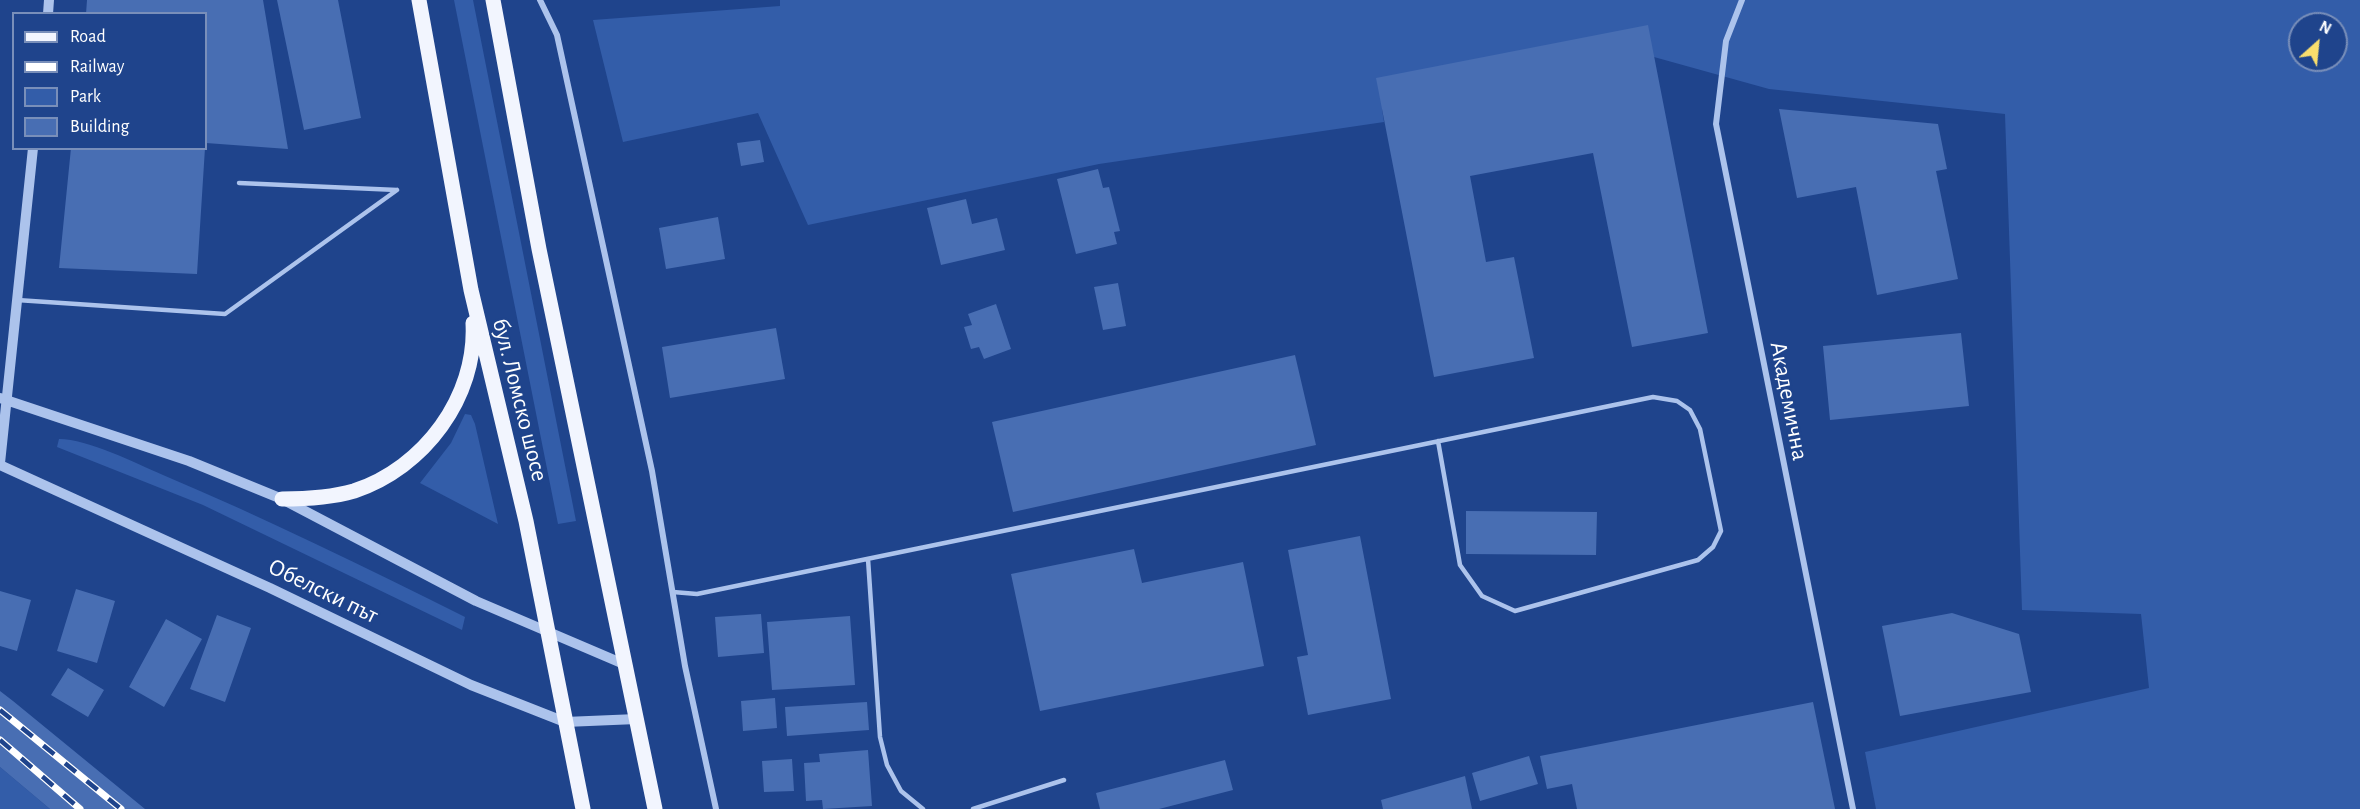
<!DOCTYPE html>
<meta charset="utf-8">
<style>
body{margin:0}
#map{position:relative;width:2360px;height:809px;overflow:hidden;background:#1f448c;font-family:"Alegreya Sans",sans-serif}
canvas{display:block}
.legend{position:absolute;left:12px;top:12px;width:195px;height:138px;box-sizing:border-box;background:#1f448c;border:2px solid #798fba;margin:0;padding:8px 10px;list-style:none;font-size:18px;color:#fff}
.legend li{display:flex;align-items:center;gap:12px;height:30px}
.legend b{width:30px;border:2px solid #798fba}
.north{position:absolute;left:2288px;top:12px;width:60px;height:60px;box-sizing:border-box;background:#1f448c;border:2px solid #798fba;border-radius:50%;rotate:27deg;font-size:16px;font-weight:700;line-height:24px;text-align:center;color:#fff}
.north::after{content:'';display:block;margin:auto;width:21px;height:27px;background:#f9de6d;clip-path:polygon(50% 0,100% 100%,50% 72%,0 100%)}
</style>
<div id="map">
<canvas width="2360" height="809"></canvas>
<ul class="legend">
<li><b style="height:8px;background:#f2f5fe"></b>Road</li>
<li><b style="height:8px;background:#fff"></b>Railway</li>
<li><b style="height:16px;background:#335da9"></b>Park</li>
<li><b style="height:16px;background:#486eb3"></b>Building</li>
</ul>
<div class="north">N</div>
</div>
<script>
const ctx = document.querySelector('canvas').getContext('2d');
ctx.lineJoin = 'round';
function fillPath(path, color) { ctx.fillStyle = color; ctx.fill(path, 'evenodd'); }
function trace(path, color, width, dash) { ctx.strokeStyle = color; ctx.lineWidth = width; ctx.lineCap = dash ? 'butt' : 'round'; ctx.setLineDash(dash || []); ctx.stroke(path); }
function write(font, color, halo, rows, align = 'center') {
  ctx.font = font + ' "Alegreya Sans",sans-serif'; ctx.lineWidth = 4.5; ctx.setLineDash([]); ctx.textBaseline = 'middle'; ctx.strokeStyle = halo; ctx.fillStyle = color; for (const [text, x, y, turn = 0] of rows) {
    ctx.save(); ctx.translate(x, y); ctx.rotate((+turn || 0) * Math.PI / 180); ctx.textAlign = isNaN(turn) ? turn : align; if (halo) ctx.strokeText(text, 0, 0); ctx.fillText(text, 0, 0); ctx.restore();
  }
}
const green = new Path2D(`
 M454 0H473L576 521 558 524Z
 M780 0H2360V809H1876L1865 752 2149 688 2141 614 2022 610 2005 114 1769 89 1654 57 1382 109 1384 122 1099 164 808 225 758 113 623 142 593 20 780 6ZM2300 24H2336V60H2300Z
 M465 414 471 415 475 424 498 524 420 483 451 443Z
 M59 439C88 439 135 463 163 475 265 518 365 567 465 617L462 630 203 505 57 447Z
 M0 767 50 809H0Z`);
const building = new Path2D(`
 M87 0H263L288 149 206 143V14H86Z
 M277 0H338L361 118 304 130Z
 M1648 25 1708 333 1632 347 1593 153 1470 176 1486 262 1514 257 1534 358 1434 377 1376 78Z
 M1779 109 1938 124 1947 169 1936 171 1958 279 1877 295 1856 187 1797 198Z
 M760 140 764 162 741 166 737 143Z
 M71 148H205L197 274 59 268Z
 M1098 169 1103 188 1109 187 1120 231 1114 232 1117 244 1076 254 1057 179Z
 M966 199 972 224 997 218 1005 250 941 265 927 208Z
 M718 217 725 259 666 269 659 228Z
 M1118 283 1126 326 1103 330 1094 287Z
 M996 304 1011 349 984 359 979 347 971 349 964 327 972 325 968 314Z
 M776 328 785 379 670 398 662 347Z
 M1961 333 1969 406 1830 420 1823 346Z
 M1295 355 1316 445 1013 512 992 422Z
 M1466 511 1597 512 1596 555 1466 554Z
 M1360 536 1391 699 1308 715 1297 657 1308 655 1288 550Z
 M1134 549 1142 583 1243 562 1264 666 1040 711 1011 574Z
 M76 589 115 601 97 663 57 651Z
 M0 591 31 600 17 651 0 646Z
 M1952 613 2019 634 2031 692 1900 716 1882 626Z
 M761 614 764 653 718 657 715 617Z
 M217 615 251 628 225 702 190 689Z
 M850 616 855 685 772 690 767 622Z
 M166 619 202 639 164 707 129 687Z
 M68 668 104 690 88 717 51 695Z
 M0 691 13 701 145 809H50L0 767Z
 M775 698 777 728 743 731 741 701Z
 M867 702 869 730 787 736 785 707Z
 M1813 702 1835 809H1577L1572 784 1547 789 1540 756Z
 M868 750 872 806 823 809 822 800 806 801 804 763 820 762 819 754Z
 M1529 756 1538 784 1480 801 1472 773Z
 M792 759 794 791 764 792 762 761Z
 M1225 760 1233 790 1159 809H1100L1096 793Z
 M1465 776 1472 809H1383L1381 800Z`);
const service = new Path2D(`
 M239 183 397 190
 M17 300 225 314 397 190
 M868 559 880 737 887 765 901 791 923 809
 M673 592 697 594 1653 397 1677 401 1690 410 1700 429 1721 531 1713 547 1698 560 1515 611 1482 596 1460 565 1438 441
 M973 809 1064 780`);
const minor = new Path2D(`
 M540 0 557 35 652 471 685 666 716 809
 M1742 0 1726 41 1716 124 1853 809`);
const tertiary = new Path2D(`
 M48 14 49 0
 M0 398 189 461 282 499 476 601 626 665
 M0 463 33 148
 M0 465 270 588 471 685 565 722 637 719`);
const primary = new Path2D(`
 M419 0 471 290 526 521 583 809
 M493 0 539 249 655 809
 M282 499C307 499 330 498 354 491 424 468 477 397 473 323`);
const rail = new Path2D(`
 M0 710 121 809
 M0 740 80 809`);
const streetNames = [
 ["бул. Ломско шосе",520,400,76],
 ["Академична",1789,401,79],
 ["Обелски път",323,591,26]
];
fillPath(green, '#335da9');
fillPath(building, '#486eb3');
trace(service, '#acc3ec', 4.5);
trace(minor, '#acc3ec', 6);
trace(tertiary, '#acc3ec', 10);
trace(primary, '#f2f5fe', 15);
trace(rail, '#fff', 7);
trace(rail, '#1f448c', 4.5, [14]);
write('24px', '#fff', '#1f448c', streetNames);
</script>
